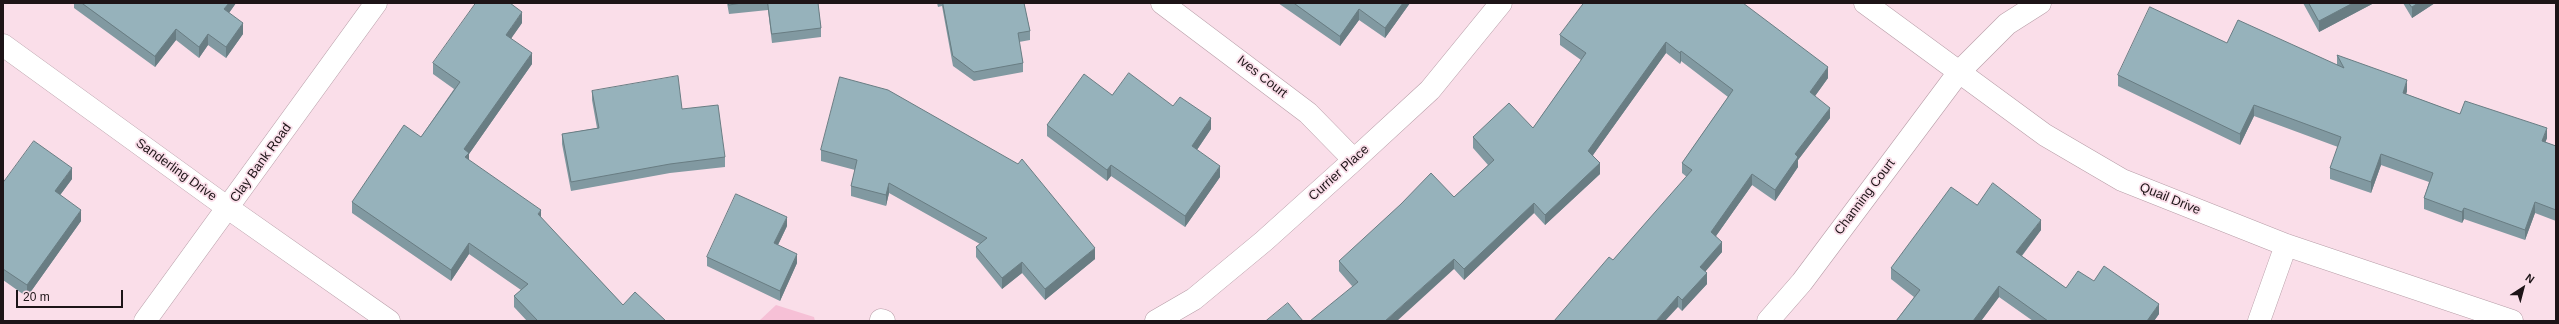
<!DOCTYPE html>
<style>
body{margin:0}
#map{position:relative;width:2559px;height:324px;overflow:hidden;background:#fadee9;font-family:Arial,sans-serif}
canvas{display:block}
.frame{position:absolute;inset:0;border:4px solid #1d1417;pointer-events:none}
.north{position:absolute;left:2503px;top:268px;width:40px;height:40px;-webkit-text-stroke:3px #fadee9;paint-order:stroke;rotate:36deg;font-size:11px;font-weight:700;line-height:16px;text-align:center;color:#1d1417}
.north::after{content:'';display:block;margin:auto;width:14px;height:18px;background:#1d1417;clip-path:polygon(50% 0,100% 100%,50% 72%,0 100%)}
.scale{position:absolute;left:16px;top:290px;width:107px;height:18px;box-sizing:border-box;border:2px solid #1d1417;border-top:0;padding-left:5px;font-size:12px;line-height:14px;white-space:nowrap;color:#1d1417;-webkit-text-stroke:3px #fadee9;paint-order:stroke}
</style>
<div id="map">
<canvas width="2559" height="324"></canvas>
<div class="frame"></div>
<div class="north">N</div>
<div class="scale">20 m</div>
</div>
<script>
const ctx = document.querySelector('canvas').getContext('2d');
ctx.lineJoin = 'round';
function fillPath(path, color) { ctx.fillStyle = color; ctx.fill(path, 'evenodd'); }
function trace(path, color, width, dash) { ctx.strokeStyle = color; ctx.lineWidth = width; ctx.lineCap = dash ? 'butt' : 'round'; ctx.setLineDash(dash || []); ctx.stroke(path); }
function write(font, color, halo, rows, align = 'center') {
  ctx.font = font + ' Arial,sans-serif'; ctx.lineWidth = 3.5; ctx.setLineDash([]); ctx.textBaseline = 'middle'; ctx.strokeStyle = halo; ctx.fillStyle = color; for (const [text, x, y, turn = 0] of rows) {
    ctx.save(); ctx.translate(x, y); ctx.rotate((+turn || 0) * Math.PI / 180); ctx.textAlign = isNaN(turn) ? turn : align; if (halo) ctx.strokeText(text, 0, 0); ctx.fillText(text, 0, 0); ctx.restore();
  }
}
const green = new Path2D(`
 M776 305 814 317 815 321H759Z`);
const minor = new Path2D(`
 M1162 3 1308 113 1354 160
 M1865 3 2045 135 2122 180 2286 245 2512 321
 M3 45 228 208 389 321
 M881 320 884 321
 M1156 321 1194 299 1264 241 1354 160 1430 90 1501 3
 M1768 321 1802 282 1959 72 2007 24 2040 3
 M2259 321 2286 245`);
const tertiary = new Path2D(`
 M145 321 376 3`);
const wall = new Path2D(`
 M74 3H236L229 13 243 34 226 58 208 45 199 58 176 40 155 67 74 8Z
 M727 3H818L821 28V37L772 43 768 10 729 14Z
 M937 3H1024L1030 31V40L1019 42 1023 63V72L974 81 953 66 942 6 938 7Z
 M1278 3H1410L1385 38 1359 20 1340 46Z
 M1584 3 1828 78 1815 96 1830 118 1798 160V167L1775 201 1752 185 1716 236 1722 252 1705 271 1707 284 1682 311 1678 307 1613 260 1687 177 1682 173V163L1728 97 1681 61 1680 64 1666 53 1593 155 1600 174 1545 225 1534 213 1464 280 1454 269 1352 286 1339 271V261L1454 197 1488 165 1473 148V137L1533 128 1581 60 1560 45V35Z
 M2303 3H2374L2319 32Z
 M2403 3H2435L2412 18Z
 M522 23 511 38 532 64 469 154V160L541 218 623 305 666 321H527L514 307V296L521 290 469 254 451 281 352 213V202L421 137 454 89 433 74V63Z
 M2227 43 2337 65V55L2407 91 2406 94 2460 114 2547 138 2545 142 2556 146V221L2535 213 2525 240 2464 219 2462 223 2424 209V198L2429 182 2381 165 2371 193 2330 179V168L2338 147 2254 116 2240 145 2118 86V75Z
 M840 77 1095 259 1045 300 1022 273 1002 289 976 257V247L980 244 889 193 886 206 851 196V186L855 170 821 161V150Z
 M592 91 682 109 725 157V167L670 173 571 191 562 144V134L597 128 592 100Z
 M1112 95 1173 106 1211 129 1197 150 1220 177 1185 227 1111 176 1107 181 1047 136V125Z
 M72 179 60 195 81 221 27 297 3 280V183Z
 M1977 205 2041 230 2022 256 2066 288 2094 281 2159 314 2154 321H2033L1999 297 1981 321H1896L1914 297 1891 279V268Z
 M787 226 778 245 797 263 780 301 707 266V257Z`);
const shadedWall = new Path2D(`
 M229 3H236L224 20V9Z
 M1403 3H1410L1385 38V28Z
 M2353 3H2374L2319 32V21Z
 M2418 3H2435L2412 18V7Z
 M1359 9V20L1340 46V36Z
 M522 12V23L506 46V35Z
 M243 23V34L226 58V47Z
 M176 29V40L155 67V56Z
 M208 34V45L199 58V47Z
 M1666 42V53L1588 162V151Z
 M1681 51V61L1680 64V53Z
 M532 53V64L469 154V164L465 168 464 149Z
 M1828 67V78L1810 103V92Z
 M2407 80V91L2403 104V93Z
 M2254 105V116L2240 145V134Z
 M1830 108V118L1798 160V167L1775 201V190L1795 154Z
 M1211 118V129L1192 157V146Z
 M2547 128V138L2542 152V141Z
 M2381 154V165L2371 193V182Z
 M1600 163V174L1545 225V215Z
 M1111 165V176L1107 181V170Z
 M1220 166V177L1185 227V216Z
 M72 168V179L55 202V191Z
 M1752 174V185L1711 243V232Z
 M889 183V193L886 206V195Z
 M2535 202V213L2525 240V230Z
 M1534 203V213L1464 280V269Z
 M2464 208V219L2462 223V212Z
 M81 210V221L27 297V285Z
 M541 210V221L538 214Z
 M787 217V226L774 253V243Z
 M2041 220V230L2016 263V252Z
 M1722 242V252L1700 278V267Z
 M469 243V254L451 281V270Z
 M1095 248V259L1045 300V289Z
 M797 254V263L780 301V291Z
 M1454 259V269L1397 321H1385Z
 M1022 262V273L1002 289V278Z
 M1707 273V284L1682 311V300Z
 M1999 286V297L1981 321H1973Z
 M1678 296V307L1665 321H1656Z
 M2159 304V314L2154 321H2147Z`);
const building = new Path2D(`
 M82 3H229L224 9 243 23 226 47 208 34 199 47 176 29 155 56Z
 M476 3H510L522 12 506 35 532 53 464 149 469 153 465 157 541 210 538 214 623 305 635 292 666 321H538L514 296 528 284 469 243 451 270 352 202 404 125 421 137 460 82 433 63Z
 M729 3H742L729 5Z
 M768 3H818L821 28 772 34Z
 M943 3H1024L1030 31 1018 33 1023 63 974 72 953 56Z
 M1294 3H1403L1385 28 1359 9 1340 36Z
 M1584 3H1743L1828 67 1810 92 1830 108 1795 154 1798 157 1775 190 1752 174 1711 232 1722 242 1700 267 1707 273 1682 300 1678 296 1656 321H1554L1609 257 1613 260 1692 170 1682 163 1733 90 1681 51 1680 53 1666 42 1588 151 1600 163 1545 215 1534 203 1464 269 1454 259 1385 321H1310L1358 282 1339 261 1401 204 1431 173 1454 197 1494 160 1473 137 1509 103 1533 128 1586 53 1560 35Z
 M2309 3H2353L2319 21Z
 M2409 3H2418L2412 7Z
 M2150 7 2227 43 2238 20 2344 68 2337 55 2407 80 2403 93 2460 114 2465 101 2547 128 2542 141 2556 146V210L2535 202 2525 230 2464 208 2462 212 2424 198 2433 173 2381 154 2371 182 2330 168 2341 137 2254 105 2240 134 2118 75Z
 M1129 73 1173 106 1180 97 1211 118 1192 146 1220 166 1185 216 1111 165 1107 170 1047 125 1084 74 1112 95Z
 M678 76 682 109 718 105 725 157 670 164 571 182 562 134 599 128 592 91Z
 M840 77 888 90 1018 164 1022 159 1095 248 1045 289 1022 262 1002 278 976 247 987 238 889 183 886 195 851 186 857 160 821 150Z
 M34 141 72 168 55 191 81 210 27 285 3 269V183Z
 M1993 183 2041 220 2016 252 2066 288 2078 271 2094 281 2104 266 2159 304 2147 321H2048L1999 286 1973 321H1896L1920 290 1891 268 1951 187 1977 205Z
 M736 194 787 217 774 243 797 254 780 291 707 257Z
 M1288 303 1303 321H1266Z`);
const streetNames = [
 ["Ives Court",1262,77,38],
 ["Clay Bank Road",261,163,-54],
 ["Sanderling Drive",176,170,36],
 ["Currier Place",1339,173,-42],
 ["Channing Court",1865,197,-53],
 ["Quail Drive",2170,199,22]
];
fillPath(green, '#f6c0d6');
trace(minor, '#b79da7', 23);
trace(tertiary, '#b79da7', 23);
trace(minor, '#fff', 22);
trace(tertiary, '#fff', 22);
fillPath(wall, '#8199a1');
fillPath(shadedWall, '#697d83');
fillPath(building, '#96b2bb');
trace(building, '#697d83', 1);
write('13px', '#1d1417', '#fadee9', streetNames);
</script>
